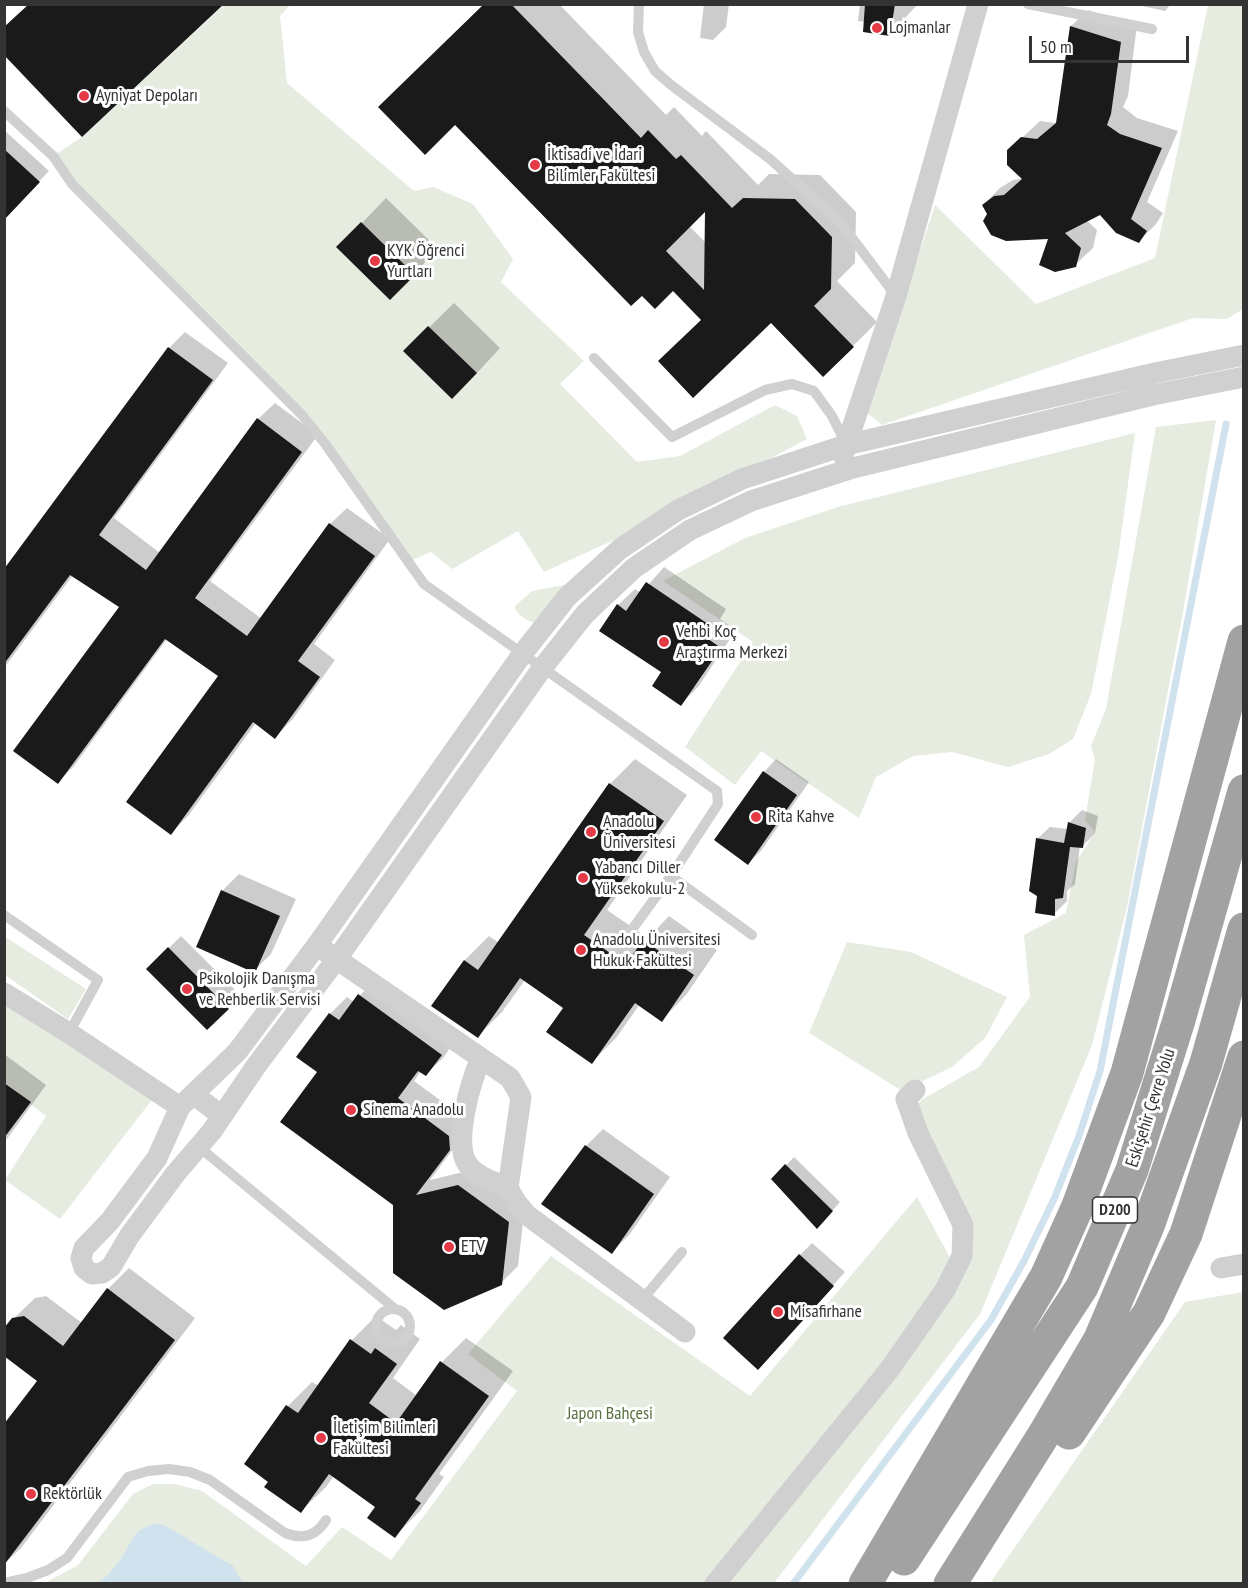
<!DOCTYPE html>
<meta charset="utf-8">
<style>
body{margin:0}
#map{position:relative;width:1248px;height:1588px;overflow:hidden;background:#fff;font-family:"PT Sans Narrow",sans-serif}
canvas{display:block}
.frame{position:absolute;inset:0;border:6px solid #333;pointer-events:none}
.scale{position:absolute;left:1029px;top:36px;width:160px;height:27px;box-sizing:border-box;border:3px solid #333;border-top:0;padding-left:8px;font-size:18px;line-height:21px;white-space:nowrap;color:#333;-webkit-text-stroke:4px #fff;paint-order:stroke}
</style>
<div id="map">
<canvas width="1248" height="1588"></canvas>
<div class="frame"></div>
<div class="scale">50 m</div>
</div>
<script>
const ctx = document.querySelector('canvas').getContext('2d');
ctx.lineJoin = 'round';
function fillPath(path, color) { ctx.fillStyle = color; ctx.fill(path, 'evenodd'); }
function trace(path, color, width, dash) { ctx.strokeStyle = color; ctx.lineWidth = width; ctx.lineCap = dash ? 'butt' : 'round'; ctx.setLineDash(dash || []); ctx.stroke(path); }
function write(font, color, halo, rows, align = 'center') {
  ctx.font = font + ' "PT Sans Narrow",sans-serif'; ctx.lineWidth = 6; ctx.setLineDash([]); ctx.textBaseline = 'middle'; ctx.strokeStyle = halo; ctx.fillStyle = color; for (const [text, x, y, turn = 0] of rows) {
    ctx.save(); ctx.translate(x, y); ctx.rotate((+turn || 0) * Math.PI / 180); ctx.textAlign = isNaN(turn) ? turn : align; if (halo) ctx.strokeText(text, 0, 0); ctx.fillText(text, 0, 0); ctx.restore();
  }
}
const green = new Path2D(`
 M224 5H290L280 16 287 83 414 191 433 187 473 204 513 259 501 282 584 361 560 384 637 462 680 456 775 405 797 416 807 439 629 533 544 572 518 531 452 569 431 552 408 562 326 445 72 184 53 156 82 137Z
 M1208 5H1243V309L1227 319 1193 318 882 425 867 413 935 205 1036 304 1155 258Z
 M1216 420 1183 612 1127 907 1092 1045 980 1314 774 1583 43 1584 78 1565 133 1494 153 1484H174L202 1491 306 1566 342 1527 391 1560 517 1391 468 1354 551 1256 750 1396 917 1197 961 1278 969 1254 917 1105 923 1099 979 1067 1030 997 1024 935 1066 913 1076 862 1095 832 1085 820 1095 760 1091 746 1106 709 1156 427Z
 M1135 433 1118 557 1091 694 1073 739 1049 754 1008 767 952 752 913 756 876 777 859 818 761 751 735 785 685 747 753 642 663 581 745 538 838 507Z
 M564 585 567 586 538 623C530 623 519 616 515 609V606L532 591Z
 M4 936 86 989 68 1019 5 975Z
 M847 942 911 952 1007 997 985 1038 952 1067 902 1091 809 1033Z
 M4 993 158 1092 60 1219 5 1180 46 1116 5 1085Z
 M1243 1292V1583H990L1185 1302Z`);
const water = new Path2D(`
 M156 1524 164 1525 233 1566 243 1583H98C107 1577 114 1568 121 1559 133 1542 131 1529 156 1524Z`);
const shadow = new Path2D(`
 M485 4H559L666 115 674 107 702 136 706 131 758 185 769 174 820 175 856 212 855 263 837 281 877 322 853 346 771 321 703 320ZM707 209 706 243 689 226Z
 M704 4H729L726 27 713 40 700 38Z
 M860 4H918L905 18 903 17 902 22 889 34 866 22 858 21Z
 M1133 4H1171L1165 11Z
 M1088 10 1137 25 1128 96 1123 107 1137 118 1178 131 1147 202 1163 213 1156 224 1139 241 1100 213 1086 220 1097 230 1093 248 1075 265 1050 237 989 214 983 205 1000 188 1013 180 1024 178 1008 151 1040 121 1055 123 1058 121 1071 26Z
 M4 130 49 171 4 218Z
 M386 198 438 249 390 298 362 223Z
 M454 303 500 348 477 373 405 351Z
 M185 332 228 363 114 518 160 553 258 419 275 403 318 435 210 581 262 619 330 524 347 508 390 539 314 644 335 660 292 720 275 737 256 723 188 816 171 833 220 676 167 639 74 766 58 782 121 607 73 575 4 668V572L169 348Z
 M664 567 726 609 720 619 736 630 698 687 681 704 663 672 618 605 635 589 641 593Z
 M635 759 687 795 607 910 648 938 669 916 717 950 686 995 662 1020 640 1004 616 1038 592 1062 565 1008 525 980 502 1012 478 1036 433 1005 465 960 489 936 499 943 610 784Z
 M776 759 809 782 761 851 748 863 764 772Z
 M1082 810 1098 816 1095 833 1083 846H1080L1075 884 1067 891V901L1054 914 1039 896 1037 839 1050 827 1068 829 1069 823Z
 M239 874 296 899 271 954 254 971 222 891Z
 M181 936 240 995 207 1028 148 969Z
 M376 978 457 1038 443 1058 426 1074 421 1071 414 1081 466 1119V1132L430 1180 476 1169 525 1205 518 1266 501 1283 394 1205 319 1071 299 1056 330 1014 347 997 354 1002Z
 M4 1054 46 1085 4 1143Z
 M603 1129 670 1177 629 1235 612 1252 543 1204 586 1146Z
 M794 1157 840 1202 825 1219 773 1179Z
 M812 1243 845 1272 770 1355 800 1255Z
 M129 1268 195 1318 21 1548 4 1564 39 1380 13 1319 35 1298 46 1296 82 1323 108 1289Z
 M376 1316 396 1330 401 1325 420 1339 393 1378 417 1396 442 1362 466 1338 513 1371 439 1474 444 1477 420 1511 395 1536 377 1507 334 1476 326 1487 301 1511 270 1481 288 1406 312 1382 319 1386 352 1340Z`);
const stream = new Path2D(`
 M793 1584 991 1320 1024 1261 1054 1199 1079 1136 1100 1071 1226 424`);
const building = new Path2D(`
 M29 4H224L82 137 4 55V27Z
 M484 4H511L641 138 648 130 676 159 681 155 732 208 743 198 795 199 832 237 831 289 814 306 854 347 823 377 771 323 693 398 658 361 701 320 673 291 655 309 642 296 631 306 455 125 425 155 378 107ZM705 212 704 290 666 251Z
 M865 4H895L890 36 863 32Z
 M1070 26 1121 42 1111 114 1107 125 1120 134 1162 148 1131 219 1147 231 1139 243 1116 233 1100 215 1065 233 1081 248 1076 267 1055 272 1039 265 1048 239 1006 241 991 235 983 221 987 214 982 205 994 196 1004 195 1022 179 1007 165V150L1021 137 1037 139 1056 123Z
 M4 149 40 182 4 220Z
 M361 222 415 275 390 300 336 247Z
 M428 326 477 373 452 399 403 351Z
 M168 347 213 380 99 535 146 570 257 418 302 452 195 598 247 636 329 523 375 556 298 661 320 677 275 739 253 722 171 835 126 802 218 676 165 639 58 784 13 751 119 607 70 575 4 664V569Z
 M646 582 711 626 704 636 721 648 681 706 652 686 661 672 599 631 617 604 626 611Z
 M763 771 797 795 748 865 714 840Z
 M609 783 664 821 584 935 626 964 643 940 694 975 662 1022 635 1003 592 1064 546 1032 563 1008 520 978 478 1038 431 1006 464 960 478 970Z
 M1068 822 1086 828 1083 848 1070 847 1063 898 1055 899V916L1035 913 1037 896 1029 891 1036 838 1064 843Z
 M221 890 280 916 255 973 196 947Z
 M168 947 229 1009 207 1030 146 969Z
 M358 994 442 1055 426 1076 418 1071 398 1098 449 1136 450 1150 416 1195 458 1185 509 1222 502 1285 444 1310 393 1273V1205L280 1122 317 1072 296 1057 329 1013 339 1020Z
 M4 1083 31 1102 4 1138Z
 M585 1145 654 1194 612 1254 541 1204Z
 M785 1164 833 1211 817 1229 771 1179Z
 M799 1254 834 1286 758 1370 723 1338Z
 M107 1288 175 1340 4 1565V1424L37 1381 4 1356V1328L12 1318 24 1316 63 1346Z
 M350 1339 371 1354 375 1348 397 1364 369 1403 396 1423 440 1361 489 1396 415 1499 421 1503 395 1538 367 1518 375 1507 329 1474 301 1513 264 1487 268 1482 244 1464 286 1405 298 1413Z`);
const service = new Path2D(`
 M639 4 638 32 644 52 655 71 671 85 770 159 840 222 896 296
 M1028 4 1152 29
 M4 111 53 156 72 184 302 415 326 445 424 584 717 791 718 804 671 876 628 935
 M594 358 672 437 765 390 792 384 814 391 832 416 846 444
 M671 876 752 935
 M4 915 98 980 69 1033
 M199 1147 394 1308
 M642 1300 682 1252
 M376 1326a17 17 0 1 1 34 0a17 17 0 1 1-34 0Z
 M4 1583 27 1578 48 1570 67 1558 128 1477 148 1471 169 1469 190 1472 210 1480 285 1533C303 1540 316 1536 326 1520`);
const minor = new Path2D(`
 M1244 355 1155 373 846 445 742 479 678 510 620 549 567 597 523 653 317 945 237 1052 180 1107 157 1158 110 1221 84 1248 81 1258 84 1268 92 1274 102 1273 111 1267 130 1235 176 1173 212 1131 256 1066 336 960 543 667 585 614 634 568 690 530 751 501 853 468 1153 395 1244 377
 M843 455 896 296 978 4
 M325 951 510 1078 521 1097 508 1188 516 1202 527 1215 685 1332
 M4 993 69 1033 180 1107
 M481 1058C471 1081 452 1143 468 1165 477 1177 495 1182 508 1188
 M193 1094 222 1116
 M1221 1268 1244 1264
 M715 1584 889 1370 945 1290 962 1256 963 1225 918 1133 906 1099 915 1090`);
const trunk = new Path2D(`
 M1069 1433 1149 1313 1186 1234 1244 1057
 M904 1559 1082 1287 1132 1170 1179 1020 1244 791
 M865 1584 1046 1277 1078 1206 1127 1073 1244 641
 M950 1584 1043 1436 1100 1339 1148 1226 1206 1063 1244 929`);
const markers = [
 [877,28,6,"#e63946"],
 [84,96,6,"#e63946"],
 [535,165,6,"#e63946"],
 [375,261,6,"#e63946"],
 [664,642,6,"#e63946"],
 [756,817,6,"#e63946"],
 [591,832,6,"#e63946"],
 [583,878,6,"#e63946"],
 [581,950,6,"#e63946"],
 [187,989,6,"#e63946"],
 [351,1110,6,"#e63946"],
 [449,1247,6,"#e63946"],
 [778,1312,6,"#e63946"],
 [321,1438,6,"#e63946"],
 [31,1494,6,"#e63946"]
];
const shields = [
 [1115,1210,45]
];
const shieldNames = [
 ["D200",1115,1210]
];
const poiNames = [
 ["Lojmanlar",889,28],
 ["Ayniyat Depoları",96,96],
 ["İktisadi ve İdari",547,155],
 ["Bilimler Fakültesi",547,176],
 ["KYK Öğrenci",387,251],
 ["Yurtları",387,272],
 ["Vehbi Koç",676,632],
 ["Araştırma Merkezi",676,653],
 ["Rita Kahve",768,817],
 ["Anadolu",603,822],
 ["Üniversitesi",603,843],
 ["Yabancı Diller",595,868],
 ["Yüksekokulu-2",595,889],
 ["Anadolu Üniversitesi",593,940],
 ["Hukuk Fakültesi",593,961],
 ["Psikolojik Danışma",199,979],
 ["ve Rehberlik Servisi",199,1000],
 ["Sinema Anadolu",363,1110],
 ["ETV",461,1247],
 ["Misafirhane",790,1312],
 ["İletişim Bilimleri",333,1428],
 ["Fakültesi",333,1449],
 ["Rektörlük",43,1494]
];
const streetNames = [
 ["Eskişehir Çevre Yolu",1151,1108,-72]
];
const parkNames = [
 ["Japon Bahçesi",610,1414]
];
fillPath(green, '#e6ecdf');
fillPath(water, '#cfe2ee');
fillPath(shadow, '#0003');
trace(stream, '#cfe2ee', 7);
fillPath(building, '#1a1a1a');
trace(service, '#d0d0d0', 10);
trace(minor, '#d0d0d0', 21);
trace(trunk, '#a2a2a2', 33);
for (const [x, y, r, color] of markers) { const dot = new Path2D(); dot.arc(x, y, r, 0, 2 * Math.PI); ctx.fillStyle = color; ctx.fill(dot); trace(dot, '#fff', 2); }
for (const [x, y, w] of shields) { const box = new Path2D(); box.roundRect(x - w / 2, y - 13, w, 26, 4.5); ctx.fillStyle = '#fff'; ctx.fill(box); trace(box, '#333', 1.5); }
write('bold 16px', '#333', null, shieldNames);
write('18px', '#333', '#fff', poiNames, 'left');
write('18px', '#333', '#fff', streetNames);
write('18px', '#56703f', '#fff', parkNames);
</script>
